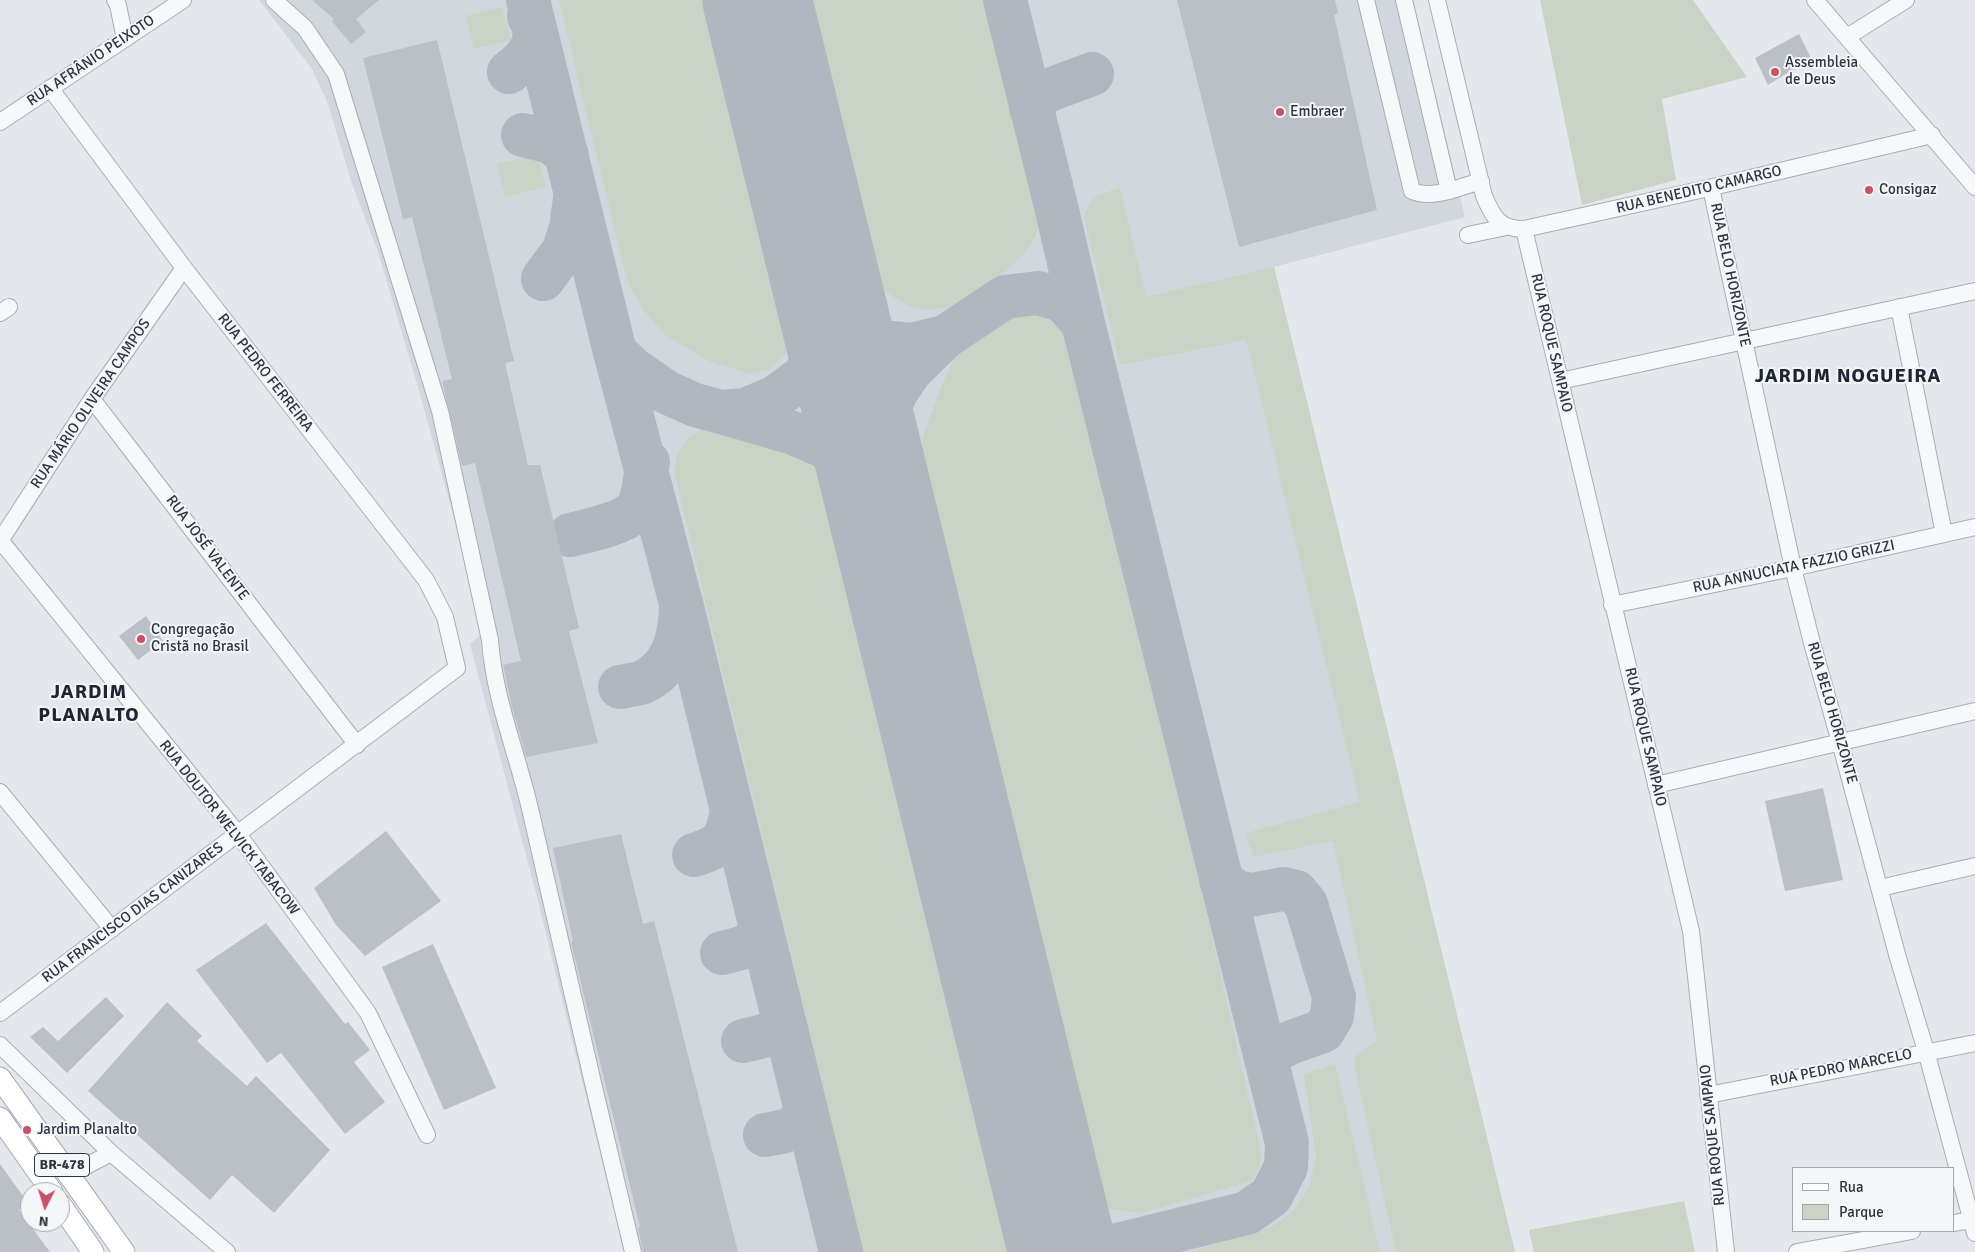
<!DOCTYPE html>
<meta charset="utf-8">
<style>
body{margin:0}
#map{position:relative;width:1975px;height:1252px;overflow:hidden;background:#e4e7eb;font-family:Signika,sans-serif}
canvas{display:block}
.legend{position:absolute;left:1792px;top:1167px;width:162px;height:65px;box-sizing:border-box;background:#f4f6f8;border:1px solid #a4a9af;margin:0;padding:6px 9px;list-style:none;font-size:15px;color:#2c3542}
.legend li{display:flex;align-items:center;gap:10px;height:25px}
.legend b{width:25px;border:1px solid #a4a9af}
.north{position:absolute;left:20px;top:1182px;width:50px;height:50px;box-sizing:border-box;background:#f4f6f8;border:1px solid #a4a9af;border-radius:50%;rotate:185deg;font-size:14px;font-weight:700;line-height:20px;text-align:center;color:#2c3542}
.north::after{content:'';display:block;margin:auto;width:18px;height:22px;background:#c65269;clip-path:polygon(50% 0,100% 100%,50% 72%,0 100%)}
</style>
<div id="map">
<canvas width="1975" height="1252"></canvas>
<ul class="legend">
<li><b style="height:6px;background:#fff"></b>Rua</li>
<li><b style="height:14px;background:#cad4c6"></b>Parque</li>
</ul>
<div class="north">N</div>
</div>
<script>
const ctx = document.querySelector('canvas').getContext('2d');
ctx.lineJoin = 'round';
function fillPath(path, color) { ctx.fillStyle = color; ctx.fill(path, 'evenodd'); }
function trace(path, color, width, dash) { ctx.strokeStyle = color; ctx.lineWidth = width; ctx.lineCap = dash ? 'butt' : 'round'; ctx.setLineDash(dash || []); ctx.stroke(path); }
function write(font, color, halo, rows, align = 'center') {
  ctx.font = font + ' Signika,sans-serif'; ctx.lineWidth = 4; ctx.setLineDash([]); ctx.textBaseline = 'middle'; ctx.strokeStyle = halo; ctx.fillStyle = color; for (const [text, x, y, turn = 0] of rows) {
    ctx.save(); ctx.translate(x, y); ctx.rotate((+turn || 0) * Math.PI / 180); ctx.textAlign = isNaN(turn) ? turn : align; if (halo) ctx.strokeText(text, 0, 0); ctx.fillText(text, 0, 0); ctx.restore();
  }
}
const built = new Path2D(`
 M259 0H1413L1465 217 1274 267 1515 1252H624L536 893 470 644 483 633 473 588 420 394 378 252 352 184 327 101 312 69Z`);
const green = new Path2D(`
 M559 0H728L801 300V325L788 351 769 369 751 374 711 362 665 335 642 308 627 280Z
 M799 0H991L1038 191C1040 205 1041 217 1037 232 1030 257 977 297 953 306 946 309 930 310 923 309 901 306 884 290 867 277Z
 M1540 0H1693L1747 77 1662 99 1676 180 1582 205Z
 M502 7 511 40 474 49 466 16Z
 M538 154 546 187 505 197 497 164Z
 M1120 188 1146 297 1274 267 1515 1252H1396L1355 1069V1057L1377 1040 1333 841 1253 857 1246 833 1360 802 1246 340 1120 365 1084 218C1091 195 1097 195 1120 188Z
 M1040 303 1060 312 1072 328 1261 1151 1260 1167 1251 1181 1142 1213 1109 1209 1095 1197 919 495 916 469 924 433 941 387 959 348 982 324 1016 305Z
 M732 424C754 431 812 444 826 460 838 473 844 488 849 505L1033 1252H863L675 475 676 456 688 438 708 425Z
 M1335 1064 1380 1252H1190L1271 1227 1295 1210 1309 1187 1316 1157 1304 1074Z
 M1684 1201 1695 1252H1534L1529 1230Z`);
const taxiway = new Path2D(`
 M528 0 615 352 682 607 841 1252
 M1005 0 1055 202 1083 323 1287 1143 1286 1167 1271 1196 1247 1213 1097 1250 1093 1252
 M509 72C527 59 544 40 529 17
 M1031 108 1044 92 1092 74
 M523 135 551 142 567 155
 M543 279 564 250 571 228 575 199
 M615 352 634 370 666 392 695 405 721 412 745 410 776 397 804 376 823 340 826 302 817 249 837 311 856 329 879 342 912 345 945 337 1005 297 1038 293 1063 300 1083 323
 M721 412 793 433 838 452 862 475 879 500 876 462 882 426 896 392 911 370 945 337
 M570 535C587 531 621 524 634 512 644 502 645 476 648 462
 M620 687C627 685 636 685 643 682 673 668 680 637 681 608
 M694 855C722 846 726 841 732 812
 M1221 880 1236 892 1251 895 1283 889 1296 892 1306 904 1334 997 1332 1016 1323 1031 1289 1043 1275 1051 1266 1059
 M722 953C741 948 756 948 760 926
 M743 1041C762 1036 774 1037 783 1017
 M765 1135C787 1131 797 1131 806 1109
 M1057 1227C1068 1241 1079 1246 1097 1250`);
const runway = new Path2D(`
 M757 0 1063 1252`);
const building = new Path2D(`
 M312 0H379L356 19 366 32 351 44 332 21 334 19Z
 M1177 0H1335L1338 13 1334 15 1377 210 1239 247Z
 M1799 34 1811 58 1768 85 1755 58Z
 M437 40 514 361 505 363 528 465H540L579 628 569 631 598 743 526 757 511 703 503 665 521 661 475 463 462 466 442 381 452 379 412 217 403 219 363 58Z
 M146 616 163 641 138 660 119 636Z
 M1823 788 1843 880 1785 891 1765 801Z
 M386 831 441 901 365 956 336 925 314 888Z
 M621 834 643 924 654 921 738 1252H643L638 1228 640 1227 571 942 573 941 553 848Z
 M266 923 345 1024 348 1022 370 1050 354 1062 385 1102 345 1134 281 1053 267 1063 196 970Z
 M433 944 496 1088 444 1110 382 967Z
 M106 997 124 1016 67 1073 30 1037 43 1027 58 1041Z
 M167 1002 202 1036 197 1041 247 1086 256 1076 330 1150 274 1213 232 1175 210 1200 88 1091Z
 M0 1164 28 1203 19 1210 50 1252H0Z`);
const minor = new Path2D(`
 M115 0 118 5 125 39
 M274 0 305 28 336 74 440 411 490 640C494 699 518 755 531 813 564 959 598 1106 633 1252
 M1366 0 1412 191C1433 200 1459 187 1481 181
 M1404 0 1449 191
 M1437 0 1484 196C1493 217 1499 229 1524 229L1700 190 1932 135
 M1815 0 1975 187
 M1847 37 1906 0
 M0 122 183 0
 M1711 188 1793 568 1812 643 1840 742 1898 958 1926 1051 1975 1233
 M1524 229 1691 931 1726 1252
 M1468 235 1506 227
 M1899 307 1944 534
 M0 313 9 307
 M1560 381 1975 291
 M92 399 357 745
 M0 540 238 834 368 1013 427 1135
 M0 541 92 399 184 268
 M1612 605 1793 568 1975 527
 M1656 785 1975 711
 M0 792 112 929
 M1880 888 1975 866
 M0 1013 457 668 445 617 426 580 184 268 50 88
 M0 1045 111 1153 227 1252
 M1708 1095 1975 1043
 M69 1175 111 1153
 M1954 1223 1975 1219
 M1797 1252 1912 1231`);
const major = new Path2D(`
 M0 1078 124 1252
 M0 1118 52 1192
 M60 1204 93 1252`);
const markers = [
 [1775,72,5,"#c65269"],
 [1280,112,5,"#c65269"],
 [1869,190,5,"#c65269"],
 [141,639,5,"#c65269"],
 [27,1130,5,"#c65269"]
];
const shields = [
 [62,1165,55]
];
const shieldNames = [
 ["BR-478",62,1165]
];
const streetNames = [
 ["RUA AFRÂNIO PEIXOTO",91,61,-34],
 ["RUA BENEDITO CAMARGO",1699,190,-13],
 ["RUA BELO HORIZONTE",1730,275,78],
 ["RUA ROQUE SAMPAIO",1551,343,77],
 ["RUA PEDRO FERREIRA",265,373,52],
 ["RUA MÁRIO OLIVEIRA CAMPOS",91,404,-56],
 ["RUA JOSÉ VALENTE",207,548,53],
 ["RUA ANNUCIATA FAZZIO GRIZZI",1794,567,-12],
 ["RUA BELO HORIZONTE",1832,713,74],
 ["RUA ROQUE SAMPAIO",1645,737,77],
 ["RUA DOUTOR WELVICK TABACOW",229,828,52],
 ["RUA FRANCISCO DIAS CANIZARES",133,913,-37],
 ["RUA PEDRO MARCELO",1841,1068,-11],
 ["RUA ROQUE SAMPAIO",1713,1135,-96]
];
const poiNames = [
 ["Assembleia",1785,63],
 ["de Deus",1785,80],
 ["Embraer",1290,112],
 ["Consigaz",1879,190],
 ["Congregação",151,630],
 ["Cristã no Brasil",151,647],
 ["Jardim Planalto",37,1130]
];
const districtNames = [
 ["JARDIM NOGUEIRA",1848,377],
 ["JARDIM",89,693],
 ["PLANALTO",89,716]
];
fillPath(built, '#d2d6dd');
fillPath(green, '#cad4c6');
trace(taxiway, '#b1b7c0', 44);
trace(runway, '#b1b7c0', 109);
fillPath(building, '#bbc0c7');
trace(minor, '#a9aeb5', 18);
trace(major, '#a4acb6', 23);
trace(minor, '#f6f8f9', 16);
trace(major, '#fff', 21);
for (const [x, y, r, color] of markers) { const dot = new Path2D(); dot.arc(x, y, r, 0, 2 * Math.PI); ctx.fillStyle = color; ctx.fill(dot); trace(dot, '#f4f6f8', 2); }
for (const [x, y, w] of shields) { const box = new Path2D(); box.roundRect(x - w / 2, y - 11.5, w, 23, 4); ctx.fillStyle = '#f4f6f8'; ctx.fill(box); trace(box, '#2c3542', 1); }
write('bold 14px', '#2c3542', null, shieldNames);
write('15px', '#2c3542', '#f4f6f8', streetNames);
write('15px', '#2c3542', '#f4f6f8', poiNames, 'left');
ctx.letterSpacing = '1px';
write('bold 20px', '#1e2633', '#f4f6f8', districtNames);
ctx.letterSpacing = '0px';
</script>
